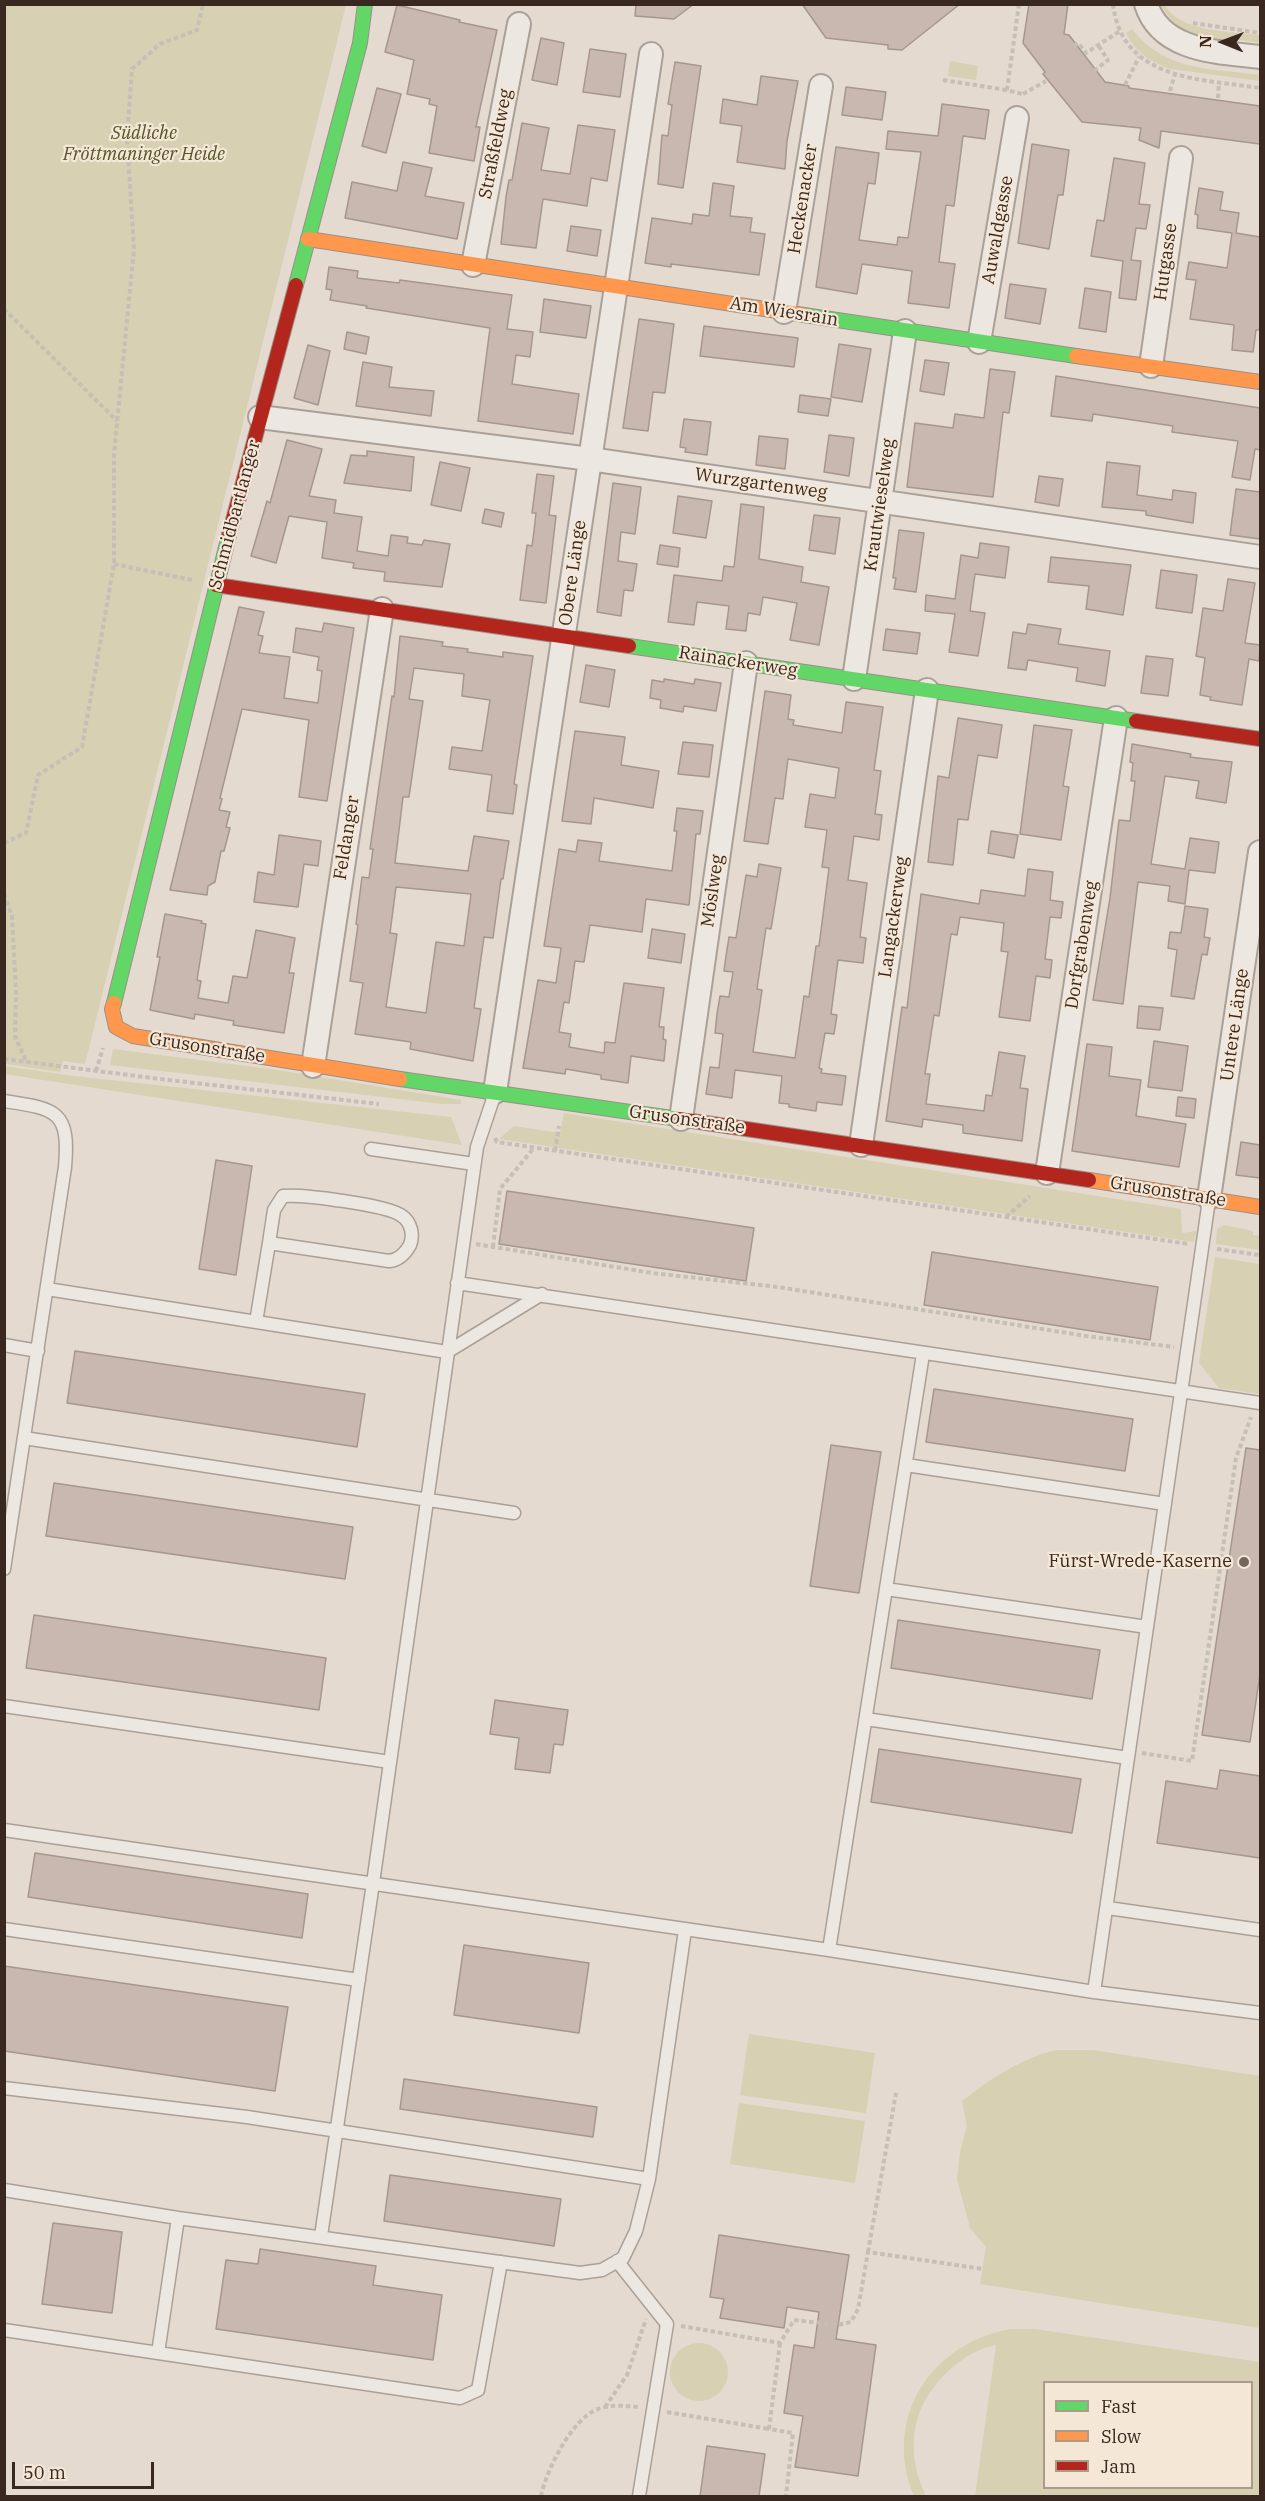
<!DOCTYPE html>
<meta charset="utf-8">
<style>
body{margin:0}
#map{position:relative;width:1265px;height:2501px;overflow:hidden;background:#e5dacf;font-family:"IBM Plex Serif",serif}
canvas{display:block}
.frame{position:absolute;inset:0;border:6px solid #392820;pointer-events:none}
.legend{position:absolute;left:1043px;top:2381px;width:210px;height:108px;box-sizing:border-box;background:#f5e7d6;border:2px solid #aa9b8d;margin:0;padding:8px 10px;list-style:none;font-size:18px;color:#392820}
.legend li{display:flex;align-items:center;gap:12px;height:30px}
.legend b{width:30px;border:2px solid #aa9b8d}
.north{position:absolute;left:1193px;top:12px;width:60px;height:60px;-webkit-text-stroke:4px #f5e7d6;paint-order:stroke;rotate:271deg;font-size:16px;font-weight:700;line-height:24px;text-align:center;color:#392820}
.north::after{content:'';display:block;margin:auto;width:21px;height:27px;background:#392820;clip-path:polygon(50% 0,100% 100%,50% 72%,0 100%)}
.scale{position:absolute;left:12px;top:2462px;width:142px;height:27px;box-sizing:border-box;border:3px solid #392820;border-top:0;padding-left:8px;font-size:18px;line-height:21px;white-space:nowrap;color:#392820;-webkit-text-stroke:4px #f5e7d6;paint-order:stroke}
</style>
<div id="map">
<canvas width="1265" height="2501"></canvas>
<div class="frame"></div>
<ul class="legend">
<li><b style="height:8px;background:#63d668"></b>Fast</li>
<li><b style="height:8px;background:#ff974d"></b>Slow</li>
<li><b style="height:8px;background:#b3261e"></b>Jam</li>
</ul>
<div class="north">N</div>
<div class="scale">50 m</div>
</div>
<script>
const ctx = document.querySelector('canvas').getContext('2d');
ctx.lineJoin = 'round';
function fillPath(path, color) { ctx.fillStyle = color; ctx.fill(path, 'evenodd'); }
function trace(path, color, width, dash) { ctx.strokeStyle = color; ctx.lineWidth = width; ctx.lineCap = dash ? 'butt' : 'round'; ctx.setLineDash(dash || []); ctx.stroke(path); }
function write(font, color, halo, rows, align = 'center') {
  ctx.font = font + ' "IBM Plex Serif",serif'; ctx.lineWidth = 4.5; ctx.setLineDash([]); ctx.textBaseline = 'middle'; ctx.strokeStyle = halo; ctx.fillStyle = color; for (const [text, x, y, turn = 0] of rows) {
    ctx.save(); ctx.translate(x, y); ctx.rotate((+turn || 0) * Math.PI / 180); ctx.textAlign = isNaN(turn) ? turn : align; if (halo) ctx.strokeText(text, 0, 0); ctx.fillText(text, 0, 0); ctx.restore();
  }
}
const green = new Path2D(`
 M5 5H346L85 1064 63 1061 60 1072 5 1064Z
 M1161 5H1165C1178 32 1233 32 1260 35V43L1227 38 1221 44C1196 36 1174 30 1161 5Z
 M1132 29C1165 72 1211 68 1260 75V81L1170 69C1150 62 1135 52 1126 33Z
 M950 61 978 66 976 80 948 76Z
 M113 1049 278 1070 461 1100V1104H442L110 1065Z
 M4 1066 74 1076 451 1117 462 1145 5 1074Z
 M564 1113 1181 1209 1182 1233 1196 1231 1194 1242 499 1139 514 1126 560 1133Z
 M1224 1225 1253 1231V1235L1260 1236V1250L1216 1244 1217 1229Z
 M1215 1257 1260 1264V1394L1219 1388 1199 1363Z
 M749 2034 875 2053 866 2113 740 2095Z
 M1057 2050H1093L1260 2076V2328L980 2284 986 2247 970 2228 957 2179 960 2152 967 2126 962 2101C990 2079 1023 2057 1057 2050Z
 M739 2103 865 2121 855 2183 730 2164Z
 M1011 2329H1035L1260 2362V2496H975L996 2345C980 2348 966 2356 954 2366 912 2401 903 2448 926 2496H914C882 2419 930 2343 1011 2329ZM1044 2382H1252V2488H1044Z
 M670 2372a29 29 0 1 1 58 0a29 29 0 1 1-58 0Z`);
const building = new Path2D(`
 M636 4H694L674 19 635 16Z
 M802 4H960L902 50 888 49V45L826 38Z
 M1029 4H1068L1064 34 1069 35 1105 82 1129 86V88L1260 106V144L1161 131 1159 148 1139 140 1141 128 1082 122 1043 74 1045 72 1023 43Z
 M397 5 460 20 459 22 497 30 476 127H480L474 161 429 153 437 106 429 104 430 99 407 94 414 60 385 52Z
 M541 38 564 43 557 85 532 80Z
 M590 49 626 54 620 97 583 92Z
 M675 62 701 66 683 188 658 184 662 135 668 136 672 105 668 104Z
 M761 76 798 81 787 141 785 169 737 162 742 126 720 123 723 99 757 105Z
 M846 87 886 92 882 120 842 115Z
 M377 88 401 94 386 153 362 146Z
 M942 104 989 110 985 139 963 136 954 206 946 205 939 262 955 264 949 308 908 303 912 271 862 264 857 294 816 287 836 147 879 153 875 184 868 183 859 240 897 245 898 237 908 238 921 152 886 149 888 131 938 136Z
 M522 123 549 128 541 170 570 174 578 125 615 130 607 181 591 178 587 206 543 199 536 248 501 244 506 197 509 180H512Z
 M1032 144 1069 150 1063 195H1058L1049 249 1018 243Z
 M1114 158 1145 163 1139 204 1150 205 1146 229 1136 228 1131 260 1141 261 1136 300 1119 298 1123 261 1091 256 1097 220 1104 221Z
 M403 162 432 168 425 196 464 203 457 239 345 218 352 182 397 191Z
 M713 183 734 186 730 216 752 218 750 232 765 234 759 275 671 264V267L645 263 652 218 692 224 693 214 709 216Z
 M1199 188 1223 192 1220 210 1239 213 1236 233 1260 237V330H1256L1253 352 1232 350 1234 325 1190 319 1196 280 1186 279 1189 262 1227 268 1232 233 1197 228 1198 215 1195 214Z
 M571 226 601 230 597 256 567 251Z
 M329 267 358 271 357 278 399 283 400 280 512 295 507 329 533 332 530 357 516 355 512 384 579 394 573 434 478 421 490 328 366 308 367 306 330 300 332 290 326 289Z
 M1010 284 1046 289 1040 324 1005 318Z
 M1085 288 1111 292 1106 332 1079 328Z
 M544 299 591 306 586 338 540 332Z
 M639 319 674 324 665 393 653 392 648 431 623 428Z
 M704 326 798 338 794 367 700 356Z
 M347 332 369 337 366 354 344 349Z
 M839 344 871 349 862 402 831 397Z
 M308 345 330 351 318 405 294 398Z
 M925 360 949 363 944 395 920 391Z
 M363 362 392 367 389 387 434 391 431 416 356 406Z
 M990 369 1015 372 1009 413 1003 412 993 497 907 487 915 423 953 428 955 414 984 418Z
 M1056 376 1260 408V450L1255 449 1250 480 1232 477 1238 441 1172 432 1173 426 1093 414 1092 421 1051 416Z
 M800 395 831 399 828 416 798 412Z
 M684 419 711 422 707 455 685 452 686 448 680 447Z
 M829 435 854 438 849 476 824 472Z
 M759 436 788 439 785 469 756 465Z
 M287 440 322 449 309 496 336 500 334 513 362 517 357 551 388 556 391 535 408 537 407 543 422 545 424 540 450 544 442 587 384 581 385 572 353 568 354 563 322 558 327 522 289 516 276 563 251 556 267 501 270 503Z
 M367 451 414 457 411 491 344 483 351 455 367 456Z
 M440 462 470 468 461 511 431 505Z
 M1107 462 1140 466 1137 495 1172 500 1173 490 1196 493 1193 523 1146 515V511L1102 507Z
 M537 474 554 476 549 515 556 516 546 603 520 600 527 545 532 546 534 531 536 513H532Z
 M1039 476 1063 479 1059 506 1035 502Z
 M613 483 641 487 635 534 621 532 618 561 637 564 633 591 624 590 621 616 597 612Z
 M1236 489 1260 492V539L1230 535Z
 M678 496 712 501 706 538 673 533Z
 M741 504 764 507 759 559 803 567 801 582 829 587 819 645 790 640 797 603 763 597 760 615 748 613 746 631 726 629 729 606 697 602 694 625 668 622 674 575 722 581 724 566 734 567Z
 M485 509 504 513 501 527 482 523Z
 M814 515 840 518 835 554 809 550Z
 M899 530 924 533 916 592 894 589 896 578H893Z
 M980 543 1009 547 1005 578 975 574 970 611 985 613 978 656 949 652 955 614 925 611 926 595 955 599 961 555 978 558Z
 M660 545 680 548 678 567 657 564Z
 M1051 557 1131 565 1123 615 1086 609 1089 586 1048 582Z
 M1161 570 1197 575 1192 613 1156 608Z
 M1228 579 1255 583 1245 643 1260 645V650L1259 661 1249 659 1242 705 1210 700 1211 697 1200 695 1205 658 1196 656 1203 608 1223 611Z
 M239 607 264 612 258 635 263 636 259 653 290 657 284 698 318 703 322 671 317 670 319 657 293 652 296 628 322 632 324 623 354 628 327 801 299 797 309 720 242 709 220 798 222 799 219 810 230 812 226 827 230 828 224 851H221L215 882 208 886 207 895 170 890Z
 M1028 624 1061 629 1058 644 1110 651 1105 686 1076 681 1078 668 1028 660 1026 670 1008 668 1013 632 1026 634Z
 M886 629 920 633 917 654 883 650Z
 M400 636 443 642 442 646 468 649 467 652 503 657V652L533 656 514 784 517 785 513 814 487 811 492 775 449 769 452 747 482 751 490 700 462 696 464 674 414 668 409 699 423 701 409 797H403L395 863 468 871 474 836 509 841 503 879H501L493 938 484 937 474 1008 481 1009 473 1061 410 1049 411 1042 355 1034 363 983 350 981 358 925 356 924 362 877 369 878 373 849H370L392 696 394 697ZM396 887 471 894 464 946 436 942 426 1013 386 1007 397 934 390 933Z
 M1146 656 1173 659 1168 696 1141 693Z
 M586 665 615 670 609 707 580 702Z
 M664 679 694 684 695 679 721 683 716 711 684 706 683 712 660 708 661 700 650 698 652 680 664 682Z
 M765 691 791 695 788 719 794 720 793 725 842 733 846 702 883 707 874 770 881 771 875 814 882 815 879 840 854 836 848 880 867 883 860 937 866 938 863 963 838 960 831 1014 837 1015 834 1034 825 1033 819 1068 822 1069 821 1073 846 1076 842 1105 817 1102 816 1111 789 1107V1104L779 1103 782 1076 735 1070 732 1098 706 1094 710 1067 719 1068 723 1034 715 1033 717 1014 720 996 729 997 733 972 724 971 726 956 729 937 736 938 746 875 757 877 759 864 781 868 771 929 766 928 757 989 762 990 753 1052 795 1058 804 996 809 997 816 946H819L829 868 822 867 827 830 805 827 810 794 835 798 839 768 788 759 783 799 775 798 768 844 744 841Z
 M958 718 1002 725 997 758 978 755 968 820 958 819 953 865 928 862 938 776 949 778Z
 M1034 725 1072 730 1063 786 1069 787 1061 840 1020 834Z
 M575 731 625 737 621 765 659 771 653 808 594 798 591 824 562 821Z
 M683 742 713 745 709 777 678 774Z
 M1132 744 1191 754 1190 757 1232 762 1226 803 1196 798 1199 781 1165 776 1151 864 1185 869 1190 838 1219 842 1215 873 1189 870 1185 904 1168 901 1170 886 1138 882 1123 1004 1093 1000 1110 898 1119 820 1130 821 1135 781H1131L1133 763 1130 762Z
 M677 808 703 811 700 834H696L689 905 646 899 642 932 590 925 584 962 575 961 569 1003 564 1002 559 1032 571 1034 569 1047 604 1053 605 1042 615 1043 624 983 664 988 659 1027H664L663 1039 666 1040 664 1061 631 1056 628 1083 601 1079V1075L566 1069 565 1074 523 1068 538 980 556 983 561 948 544 946 559 849 576 852 578 840 602 843 599 861 672 871 677 831H674Z
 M991 831 1018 835 1014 858 988 853Z
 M279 835 321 841 318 866 304 864 298 907 254 902 258 872 274 875Z
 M1028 869 1053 872 1050 900 1063 902 1061 918 1050 917 1045 959 1052 960 1050 978 1036 976 1030 1021 999 1017 1008 952 1001 951 1004 923 960 917 957 935 951 934 939 1016 934 1015 925 1074H930L926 1104 984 1111 986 1095 992 1096 999 1052 1025 1056 1020 1088 1028 1089 1022 1141 963 1133V1125L923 1119 922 1127 886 1121 902 1007 907 1008 921 894 979 904 981 890 1025 896Z
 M1185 906 1208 909 1204 937 1210 938 1207 955 1202 954 1194 999 1171 996 1177 950 1168 948 1170 932 1181 933Z
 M165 914 202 921 201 923 206 924 197 980 201 981 198 998 228 1003 233 976 247 978 256 930 295 938 289 973H294L284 1033 233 1025 234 1021 195 1014 194 1019 150 1010 160 957H157Z
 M652 929 685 934 681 963 648 958Z
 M1139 1006 1163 1008 1160 1030 1137 1028Z
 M1154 1041 1188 1046 1182 1091 1148 1087Z
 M1087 1044 1112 1047 1109 1076 1141 1080 1136 1116 1186 1124 1179 1167 1072 1151Z
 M1178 1097 1196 1099 1194 1118 1176 1116Z
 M1241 1142 1260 1145V1178L1236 1175Z
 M216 1160 252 1166 236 1275 199 1269Z
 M507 1191 754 1228 746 1281 499 1244Z
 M932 1252 1158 1287 1150 1340 924 1305Z
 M75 1351 365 1394 357 1447 67 1403Z
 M934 1389 1133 1419 1125 1471 926 1442Z
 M831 1445 881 1452 859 1593 810 1586Z
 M1246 1448 1260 1450V1674L1250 1742 1202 1735Z
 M54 1483 353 1527 345 1579 46 1536Z
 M34 1615 326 1658 319 1710 26 1668Z
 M898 1620 1100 1650 1092 1699 891 1668Z
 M495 1700 568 1710 563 1745 554 1744 550 1773 515 1769 519 1738 490 1734Z
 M879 1749 1081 1779 1072 1833 871 1802Z
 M1220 1770 1260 1776V1858L1157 1843 1166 1781 1217 1789Z
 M35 1853 308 1894 302 1938 28 1897Z
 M464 1945 589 1963 579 2033 454 2015Z
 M4 1966 288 2007 275 2091 4 2051Z
 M404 2079 597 2107 593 2137 400 2109Z
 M390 2175 561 2199 554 2246 384 2221Z
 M53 2223 122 2232 112 2313 42 2304Z
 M719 2235 849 2255 836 2339 876 2345 858 2476 795 2467 803 2416 784 2413 794 2345 814 2348 819 2312 787 2307 784 2328 720 2318 724 2299 710 2297Z
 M260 2249 376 2266 373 2285 442 2295 433 2360 216 2329 226 2260 258 2264Z
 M707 2446 765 2454 759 2496H700Z`);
const path = new Path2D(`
 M1019 4 1007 90 1022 94
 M1113 4C1122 81 1202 79 1260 88
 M1193 23 1260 33
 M1074 46 1078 43 1086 53 1120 31
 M1094 71 1108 60 1098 45
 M943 80 1007 90
 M1125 85 1139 57
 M1170 91 1175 74
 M1023 94 1046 81
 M1218 98 1219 82
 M4 309 117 421
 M114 564 192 580
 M4 843 26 833 38 775 82 747 114 564V454L134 249 127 138 132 69 160 44 197 30 203 4
 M4 894 12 916 16 993 15 1036 26 1061
 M4 1059 160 1079 379 1104
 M96 1071 103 1048
 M495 1138 497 1142 1189 1244
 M555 1151 559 1126
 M1006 1217 1030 1196
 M476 1244 652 1273 778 1287 1086 1336 1174 1347
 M493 1247 500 1189 533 1149
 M1217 1249 1260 1255
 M1142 1753 1192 1761 1236 1458 1251 1417
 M868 2252 896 2093
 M681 2326 780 2343 794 2320 838 2325 851 2322 858 2309 868 2252 983 2269
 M780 2343 769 2429 793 2433 786 2496
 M605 2407 627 2375 646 2319
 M667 2412 769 2429
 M541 2496C546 2471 572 2418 598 2409 611 2404 626 2406 639 2407`);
const lane = new Path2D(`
 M4 1101C56 1109 70 1110 65 1167L4 1569
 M371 1149 474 1164
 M457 1283 1260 1403
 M47 1289 447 1352 542 1294
 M256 1322 269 1243 389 1261C399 1260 405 1254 410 1245 414 1235 411 1222 402 1216 388 1205 302 1194 283 1196L274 1210 269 1243
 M4 1345 38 1351
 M24 1438 514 1513
 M906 1465 1165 1504
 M886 1589 1147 1627
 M4 1706 390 1762
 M866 1719 1128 1758
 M4 1830 829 1950 1094 1992 1260 2013
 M1108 1908 1260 1930
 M4 1929 359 1980
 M829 1950 923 1354
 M1094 1992 1209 1200
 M4 2088 247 2117 649 2179
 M4 2190 178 2218 580 2273 602 2270 623 2258 636 2231 649 2179 685 1930
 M321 2236 373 1883 477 1147 495 1093
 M617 2261 667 2324 639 2496
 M4 2330 460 2398 478 2390 501 2262
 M158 2353 178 2218`);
const street = new Path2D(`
 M1146 4C1161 52 1219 52 1260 57
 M473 265 519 24
 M784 312 821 86
 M979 342 1017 118
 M1151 366 1181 158
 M260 417 590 459 1260 557
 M854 679 905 331
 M313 1066 382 609
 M495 1092 651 54
 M681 1119 746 663
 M861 1145 927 690
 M1047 1173 1116 718
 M1209 1198 1260 852`);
const fast = new Path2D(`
 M296 285 360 43 365 4
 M804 315 1076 356
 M629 646 1136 721
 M114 1003 229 535
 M400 1079 679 1119`);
const slow = new Path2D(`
 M308 239 804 315
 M1076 356 1260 382
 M114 1003 112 1009 116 1027 133 1036 400 1079
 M1089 1180 1260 1207`);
const jam = new Path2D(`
 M229 535 296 285
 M216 585 629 646
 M1136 721 1260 739
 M679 1119 1089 1180`);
const markers = [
 [1244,1562,6,"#75665d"]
];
const parkNames = [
 ["Südliche",144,134],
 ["Fröttmaninger Heide",144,155]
];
const streetNames = [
 ["Straßfeldweg",496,144,-79],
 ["Heckenacker",803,199,-81],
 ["Auwaldgasse",998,230,-80],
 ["Hutgasse",1166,262,-82],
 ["Am Wiesrain",784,312,9],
 ["Wurzgartenweg",761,484,8],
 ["Krautwieselweg",880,505,-82],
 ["Schmidbartlanger",235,515,-75],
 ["Obere Länge",573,573,-82],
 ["Rainackerweg",738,662,9],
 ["Feldanger",347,838,-81],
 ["Möslweg",713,891,-82],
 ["Langackerweg",894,917,-82],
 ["Dorfgrabenweg",1082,945,-81],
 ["Untere Länge",1235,1025,-82],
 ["Grusonstraße",207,1048,9],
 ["Grusonstraße",687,1120,8],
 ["Grusonstraße",1168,1192,9]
];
const poiNames = [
 ["Fürst-Wrede-Kaserne",1232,1562]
];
fillPath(green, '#d7d0b2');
fillPath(building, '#c8b8b0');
trace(building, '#a5968e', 1.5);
trace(lane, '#aaa098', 15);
trace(street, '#aaa098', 26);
trace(fast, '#9a9088', 16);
trace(slow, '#9a9088', 16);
trace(jam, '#9a9088', 16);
trace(path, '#c6beb7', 4, [4.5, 3]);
trace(lane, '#ede7e1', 12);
trace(street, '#ede7e1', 22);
trace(fast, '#63d668', 14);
trace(slow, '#ff974d', 14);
trace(jam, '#b3261e', 14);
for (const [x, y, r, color] of markers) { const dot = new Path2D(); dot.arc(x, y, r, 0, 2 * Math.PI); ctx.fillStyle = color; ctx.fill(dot); trace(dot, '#f5e7d6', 2); }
write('italic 18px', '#515527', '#f5e7d6', parkNames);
write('18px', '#392820', '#f5e7d6', streetNames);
write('18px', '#392820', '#f5e7d6', poiNames, 'right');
</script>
